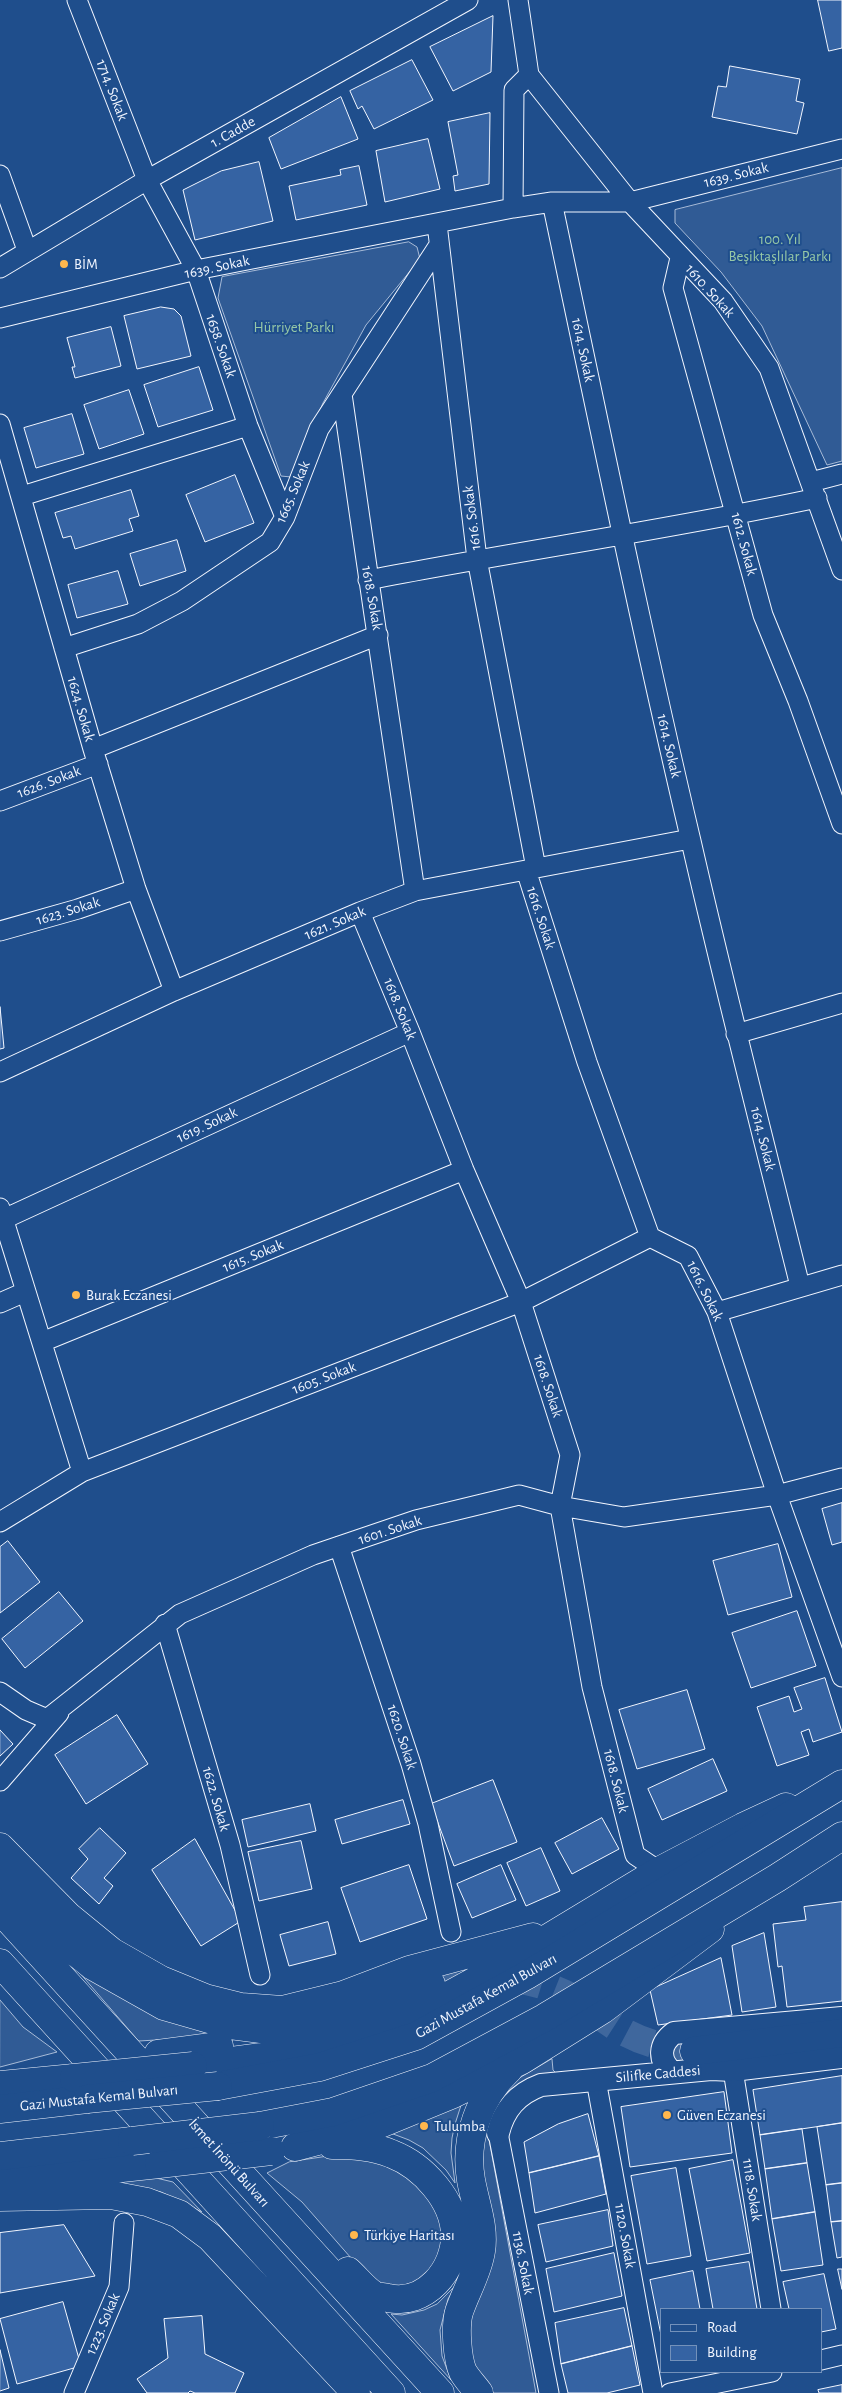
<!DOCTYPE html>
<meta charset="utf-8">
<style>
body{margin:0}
#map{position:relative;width:842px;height:2393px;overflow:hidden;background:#1f4e8c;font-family:"Alegreya Sans",sans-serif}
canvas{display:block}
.legend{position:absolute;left:660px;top:2308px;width:162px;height:65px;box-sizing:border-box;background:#1f4e8c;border:1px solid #7391ba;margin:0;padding:6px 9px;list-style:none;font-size:15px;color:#f2f6ff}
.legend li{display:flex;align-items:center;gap:10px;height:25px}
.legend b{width:25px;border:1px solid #7391ba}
</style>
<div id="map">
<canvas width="842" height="2393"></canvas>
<ul class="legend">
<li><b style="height:6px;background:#1f4e8c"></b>Road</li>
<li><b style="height:14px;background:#3563a3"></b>Building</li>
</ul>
</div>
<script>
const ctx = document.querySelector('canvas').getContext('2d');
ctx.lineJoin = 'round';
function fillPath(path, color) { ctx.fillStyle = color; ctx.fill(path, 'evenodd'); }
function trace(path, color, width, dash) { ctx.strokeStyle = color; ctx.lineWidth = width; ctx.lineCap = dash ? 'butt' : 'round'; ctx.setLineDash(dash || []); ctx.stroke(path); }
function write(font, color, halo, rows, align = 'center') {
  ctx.font = font + ' "Alegreya Sans",sans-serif'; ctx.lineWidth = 4; ctx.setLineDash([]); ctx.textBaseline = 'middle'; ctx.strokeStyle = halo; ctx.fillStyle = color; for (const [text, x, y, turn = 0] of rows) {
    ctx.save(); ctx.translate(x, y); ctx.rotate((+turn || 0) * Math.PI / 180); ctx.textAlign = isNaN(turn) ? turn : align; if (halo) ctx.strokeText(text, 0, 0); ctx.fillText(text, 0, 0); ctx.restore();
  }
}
const built = new Path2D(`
 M842 168V461L827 465 762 326 721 272 675 223V210Z
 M409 242 417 247 420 259 366 325 323 403 291 477 281 476 218 298 222 277Z
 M67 1958 241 2035 139 2041Z
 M0 2000 23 2027 57 2052 0 2067Z
 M552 2059 553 2070 560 2077 488 2134 536 2393H484L470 2372 473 2156 508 2085Z
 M464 2096 455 2124 452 2138 451 2153 455 2183 446 2170 423 2148 409 2140 380 2129Z
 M349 2153 407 2168 444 2221 440 2263 410 2286 382 2285 358 2266 302 2202 267 2173 289 2162Z
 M152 2177 173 2182 202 2212 161 2192 127 2185 110 2184 120 2180Z
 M456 2285 448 2299 440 2330 442 2356 451 2380 391 2314 402 2315 424 2310 437 2304Z`);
const building = new Path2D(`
 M818 0H842V48L829 51Z
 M493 16 491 72 453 91 430 47Z
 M412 60 433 100 374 129 362 106 358 109 350 91Z
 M730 66 800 79 796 101 804 103 797 134 712 117 718 86 726 87Z
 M341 97 358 139 281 169 269 138Z
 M490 113 489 184 455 191 453 176 458 175 448 122Z
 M428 139 440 189 385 202 376 151Z
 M259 162 273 221 195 240 183 190 221 171Z
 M359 166 367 205 296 220 289 186 341 175 340 170Z
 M161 307 174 309 181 316 191 356 137 369 124 316Z
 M111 327 121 366 75 378 72 367H75L67 338Z
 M199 367 213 410 158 427 144 385Z
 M129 390 144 434 99 449 84 405Z
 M72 414 84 454 36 468 24 428Z
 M235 475 254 523 205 542 186 495Z
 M131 490 139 516 129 519 133 531 75 549 71 536 63 538 55 513Z
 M177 540 186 571 140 586 130 554Z
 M118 571 128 604 77 618 68 585Z
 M0 1007 4 1048 0 1049Z
 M842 1503V1542L832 1545 822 1509Z
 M8 1541 40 1582 0 1613V1547Z
 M778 1544 792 1597 728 1615 713 1561Z
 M59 1592 83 1621 25 1668 2 1639Z
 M797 1611 816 1666 751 1688 732 1633Z
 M825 1678 842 1732 813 1742 809 1729 801 1732 809 1755 777 1766 757 1707 789 1696 794 1712 802 1709 794 1688Z
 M687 1690 705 1749 637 1769 619 1710Z
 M117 1715 148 1764 86 1804 55 1755Z
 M0 1730 13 1744 0 1756Z
 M713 1759 727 1791 662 1820 648 1789Z
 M493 1780 517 1842 454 1866 431 1804Z
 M403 1800 410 1824 342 1844 335 1820Z
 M310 1804 316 1831 248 1847 242 1820Z
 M602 1818 619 1849 572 1874 555 1843Z
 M100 1828 126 1853 104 1878 113 1886 99 1904 71 1878 88 1859 79 1849Z
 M195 1839 241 1921 201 1946 152 1870Z
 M301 1841 312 1889 259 1901 248 1852Z
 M541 1848 560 1891 526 1906 507 1863Z
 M409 1865 427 1919 360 1942 341 1888Z
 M501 1865 516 1900 472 1918 457 1884Z
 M842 1902V2001L787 2007 782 1966 778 1967 773 1924 806 1920 804 1907Z
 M328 1922 336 1954 289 1966 280 1935Z
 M764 1933 776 2007 742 2012 732 1946Z
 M721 1958 732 2015 658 2025 650 1990Z
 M842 2076V2123L760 2135 753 2090Z
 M724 2092 732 2153 630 2167 621 2107Z
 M588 2114 599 2156 529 2173 524 2142 558 2124Z
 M842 2123V2183L826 2185 817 2127Z
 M802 2129 807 2163 765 2169 760 2135Z
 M599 2156 606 2194 535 2213 529 2173Z
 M733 2160 750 2253 707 2261 689 2169Z
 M807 2163 815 2212 772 2219 765 2169Z
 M676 2168 691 2256 647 2264 631 2176Z
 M842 2183V2221L831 2222 826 2185Z
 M608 2210 613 2246 546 2262 538 2225Z
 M815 2212 823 2265 781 2271 772 2219Z
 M842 2221V2257L837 2258 831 2222Z
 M64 2225 95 2276 0 2293V2233Z
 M614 2253 622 2296 554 2312 546 2269Z
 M749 2262 757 2309H713L706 2269Z
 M838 2269H842V2289Z
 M693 2271 700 2309H661V2335L650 2280Z
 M824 2274 836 2329 821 2332V2309H789L783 2282Z
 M63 2302 81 2366 17 2384 0 2319Z
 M624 2308 632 2346 561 2364 555 2323Z
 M202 2316 205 2354 244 2373 235 2393H195L190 2391 188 2393H147L137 2379 168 2358 164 2319Z
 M632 2346 640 2385 607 2393H568L561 2364Z
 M0 2350 9 2388 0 2391Z
 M842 2385V2393H819L818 2390Z`);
const primaryTunnel = new Path2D(`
 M431 1984C479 1972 528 1974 573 1998 589 2007 604 2020 621 2030 643 2043 668 2049 694 2051`);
const minor = new Path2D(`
 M77 0 147 180 196 270 248 426 285 517
 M518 0 529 75 630 202 723 301 769 368 842 570
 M0 175 27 250
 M552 202C597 415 641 629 691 841 725 990 763 1138 800 1286
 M513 208 514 90 529 75
 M437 224 477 559 536 868
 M680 258 673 288 763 615 798 701 842 824
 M0 268 147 180 468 0
 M0 318 196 270 513 208 552 202H630L842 149
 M342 394C365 560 391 725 415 891
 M0 424 93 749 136 889 174 991
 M811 482 842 474
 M22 496 248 426
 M368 580C517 551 668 530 817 498
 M64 648 138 624 182 601 270 542 285 517 319 429 439 245
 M93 749 378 635
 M0 801 98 764
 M526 870 587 1062 650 1237 688 1256 717 1312 777 1495 842 1677
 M360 912 410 1032 464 1170 521 1302 570 1455 560 1506 592 1687 635 1855 659 1871
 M0 931 78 909 136 889
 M736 1034 842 1003
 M0 1072 174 991 360 912 415 891 690 839
 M0 1208 82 1472
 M4 1219 410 1032
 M0 1303 25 1292
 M717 1312 842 1275
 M42 1342 464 1170
 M0 1522 82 1472 521 1302 650 1237
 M339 1546 411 1764 428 1824 451 1932
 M165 1624 230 1845 260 1975
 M0 1692 26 1710 47 1719 180 1614 313 1555 416 1520 519 1495 560 1506 624 1517 777 1495 842 1478
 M0 1781 59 1713
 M733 2070 771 2309
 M596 2080 653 2393
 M498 2133 549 2393
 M821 2360 842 2355
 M74 2393 119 2287 124 2223
 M670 2393 772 2372`);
const tertiary = new Path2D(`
 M672 2072C658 2060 659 2044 674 2033L842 2018
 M498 2133C504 2109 517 2094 541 2085L711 2069 733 2070 842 2057`);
const primary = new Path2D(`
 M0 1847 68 1916 112 1952 161 1980 205 1998 241 2007 282 2010 343 1995 409 1970 533 1937
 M0 1876 57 1937 93 1966 164 2006 230 2025 292 2033 348 2018 431 1984
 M0 1910 440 2393
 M0 1963 391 2393
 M694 2051 842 2033
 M158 2054 219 2046
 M193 2066 300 2052 413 2015 497 1969 659 1871 743 1827 786 1807
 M0 2085 74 2078
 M332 2145C353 2145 373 2146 392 2154 423 2166 454 2200 455 2234 456 2270 425 2306 388 2298 384 2297 378 2297 374 2295 365 2290 356 2278 348 2271
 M295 2147 375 2126 453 2094 522 2060 602 2010 710 1929
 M1 2181 159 2164
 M0 2197 111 2195 147 2202 179 2214 210 2237 356 2393
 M479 2393C474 2386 467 2379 463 2372 457 2358 455 2326 459 2312 466 2291 478 2272 481 2251 485 2227 475 2203 471 2180 464 2139 479 2097 509 2069`);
const trunk = new Path2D(`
 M218 2086 320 2067 416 2036 527 1975 842 1784
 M0 2109 87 2099
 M260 2126 333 2112 432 2078 544 2018 777 1878 842 1836
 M0 2156 132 2141`);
const primaryBridge = new Path2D(`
 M74 2078 193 2066
 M159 2164 271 2151`);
const trunkBridge = new Path2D(`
 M87 2099 218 2086
 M132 2141 260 2126`);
const markers = [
 [64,264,5,"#ffb74d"],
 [76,1295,5,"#ffb74d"],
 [667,2115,5,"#ffb74d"],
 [424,2126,5,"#ffb74d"],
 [354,2235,5,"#ffb74d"]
];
const streetNames = [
 ["1714. Sokak",112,90,69],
 ["1. Cadde",233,132,-29],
 ["1639. Sokak",736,175,-14],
 ["1639. Sokak",217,267,-12],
 ["1610. Sokak",710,291,48],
 ["1658. Sokak",221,346,71],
 ["1614. Sokak",583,350,78],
 ["1665. Sokak",293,492,-67],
 ["1616. Sokak",472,518,-97],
 ["1612. Sokak",744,544,75],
 ["1618. Sokak",372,598,80],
 ["1624. Sokak",81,709,74],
 ["1614. Sokak",669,746,77],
 ["1626. Sokak",49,782,-21],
 ["1623. Sokak",68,911,-17],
 ["1616. Sokak",541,918,72],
 ["1621. Sokak",335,923,-23],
 ["1618. Sokak",400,1009,68],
 ["1619. Sokak",207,1125,-25],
 ["1614. Sokak",763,1139,76],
 ["1615. Sokak",253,1256,-22],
 ["1616. Sokak",705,1291,64],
 ["1605. Sokak",324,1378,-21],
 ["1618. Sokak",548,1386,72],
 ["1601. Sokak",390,1530,-18],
 ["1620. Sokak",402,1737,72],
 ["1618. Sokak",616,1781,76],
 ["1622. Sokak",216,1799,74],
 ["Gazi Mustafa Kemal Bulvarı",486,1996,-29],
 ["Silifke Caddesi",658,2074,-5],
 ["Gazi Mustafa Kemal Bulvarı",99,2098,-6],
 ["İsmet İnönü Bulvarı",229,2163,48],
 ["1118. Sokak",752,2190,81],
 ["1120. Sokak",625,2236,80],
 ["1136. Sokak",523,2263,79],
 ["1223. Sokak",103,2324,-67]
];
const parkNames = [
 ["100. Yıl",780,239],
 ["Beşiktaşlılar Parkı",780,256],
 ["Hürriyet Parkı",294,327]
];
const poiNames = [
 ["BİM",74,264],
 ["Burak Eczanesi",86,1295],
 ["Güven Eczanesi",677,2115],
 ["Tulumba",434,2126],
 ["Türkiye Haritası",364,2235]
];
fillPath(built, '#305b95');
trace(built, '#a8bbd7', 1);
fillPath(building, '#3563a3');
trace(building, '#f2f6ff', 1);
trace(primaryTunnel, '#3f679d', 28, [28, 14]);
trace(minor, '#f2f6ff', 21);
trace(tertiary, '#f2f6ff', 24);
trace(primary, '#f2f6ff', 29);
trace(trunk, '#f2f6ff', 29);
trace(minor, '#1f4e8c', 19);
trace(tertiary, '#1f4e8c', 22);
trace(primary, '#1f4e8c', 28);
trace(trunk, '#1f4e8c', 28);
trace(primaryBridge, '#f2f6ff', 29, []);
trace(trunkBridge, '#f2f6ff', 29, []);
trace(primaryBridge, '#1f4e8c', 28);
trace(trunkBridge, '#1f4e8c', 28);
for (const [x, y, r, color] of markers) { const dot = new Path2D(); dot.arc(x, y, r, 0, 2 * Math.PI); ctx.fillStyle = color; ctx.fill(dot); trace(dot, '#1f4e8c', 2); }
write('15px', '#f2f6ff', '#1f4e8c', streetNames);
write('15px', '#97c8a6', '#1f4e8c', parkNames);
write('15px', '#f2f6ff', '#1f4e8c', poiNames, 'left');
</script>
